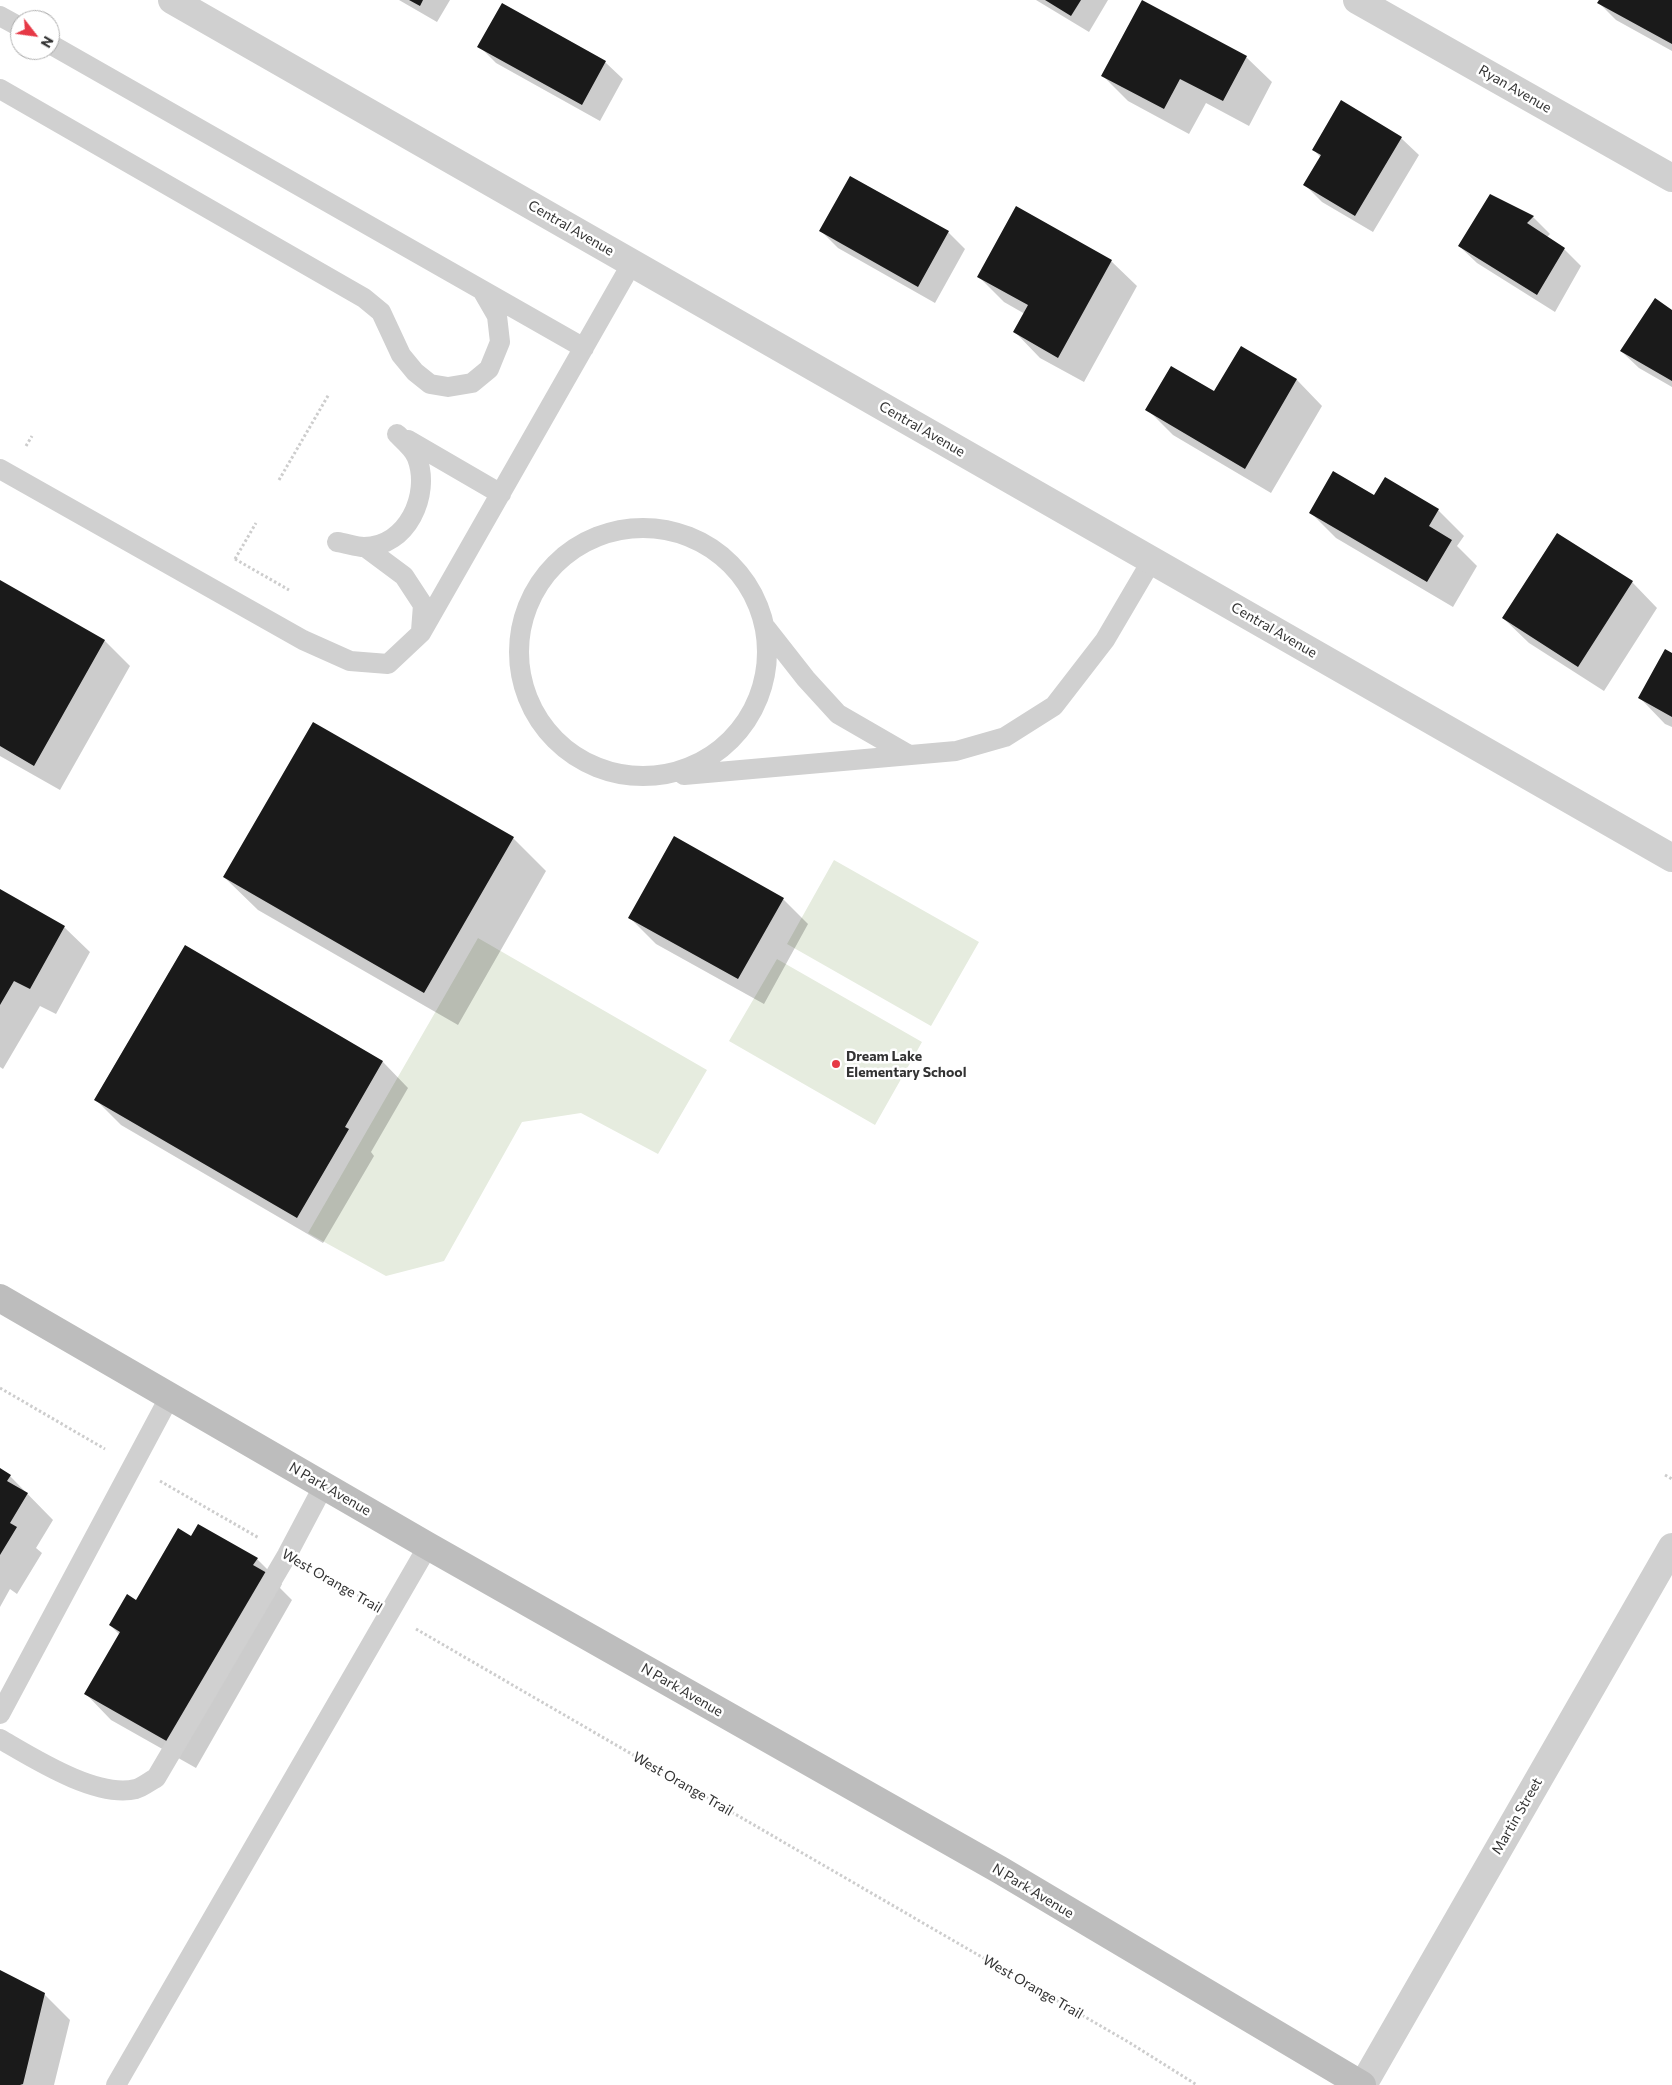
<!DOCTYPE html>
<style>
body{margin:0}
#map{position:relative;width:1672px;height:2085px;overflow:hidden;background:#fff;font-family:Commissioner,sans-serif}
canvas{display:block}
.north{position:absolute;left:10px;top:10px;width:50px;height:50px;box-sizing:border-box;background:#fff;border:1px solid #adadad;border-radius:50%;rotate:120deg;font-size:14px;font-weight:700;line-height:20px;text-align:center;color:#333}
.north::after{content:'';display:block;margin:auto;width:18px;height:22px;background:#e63946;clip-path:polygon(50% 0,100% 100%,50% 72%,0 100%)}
</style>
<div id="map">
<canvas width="1672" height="2085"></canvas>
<div class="north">N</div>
</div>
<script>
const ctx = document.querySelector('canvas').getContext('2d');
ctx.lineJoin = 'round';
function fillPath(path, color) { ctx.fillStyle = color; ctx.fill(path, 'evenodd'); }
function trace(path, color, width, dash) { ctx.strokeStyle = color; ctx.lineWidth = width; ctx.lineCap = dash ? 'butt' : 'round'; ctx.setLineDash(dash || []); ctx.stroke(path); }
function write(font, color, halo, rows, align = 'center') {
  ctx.font = font + ' Commissioner,sans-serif'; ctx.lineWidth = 5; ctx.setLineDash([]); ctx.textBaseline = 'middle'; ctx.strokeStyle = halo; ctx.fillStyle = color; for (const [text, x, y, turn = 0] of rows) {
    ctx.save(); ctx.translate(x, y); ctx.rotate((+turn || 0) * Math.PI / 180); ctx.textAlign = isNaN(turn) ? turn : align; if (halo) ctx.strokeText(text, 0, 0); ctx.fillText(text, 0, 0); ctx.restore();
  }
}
const green = new Path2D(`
 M834 860 979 942 931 1026 787 944Z
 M478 938 707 1070 658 1154 581 1113 522 1122 444 1261 386 1276 308 1233Z
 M777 959 922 1042 875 1125 729 1041Z`);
const shadow = new Path2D(`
 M399 0H450L437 22Z
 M1036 0H1108L1089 32Z
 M1600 0H1672V51L1616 20 1599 3Z
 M479 46 605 62 623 79 600 121 496 63Z
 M1246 57 1272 82 1249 126 1206 103 1189 134 1128 101 1103 76Z
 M1401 138 1419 155 1373 232 1322 202 1305 185 1321 158 1313 149Z
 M1533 217 1550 234 1547 237 1564 249 1581 266 1555 312 1477 263 1459 246Z
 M821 231 948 232 965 249 935 303 838 248Z
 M1111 261 1137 286 1084 382 1040 358 1015 332 1025 314 1004 302 979 277Z
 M1672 311V387L1639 368 1621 351Z
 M1242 348 1297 380 1322 406 1271 493 1173 435 1147 409 1215 393Z
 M1375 497 1438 510 1464 536 1457 546 1477 566 1453 607 1336 538 1311 513Z
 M0 582 105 641 130 666 60 790 0 756Z
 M1632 582 1657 608 1604 691 1529 643 1503 618Z
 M1672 655V727L1665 724 1640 698Z
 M513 838 546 871 458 1025 258 910 224 877Z
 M0 890 64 927 90 952 56 1014 40 1006 3 1069 0 1067Z
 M783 899 808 924 764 1004 656 944 630 918Z
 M185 946 383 1062 408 1088 371 1152 374 1156 323 1243 121 1125 95 1099Z
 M0 1470 10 1476 53 1520 36 1548 42 1553 17 1594 10 1589 0 1607Z
 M192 1537 257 1559 282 1584 280 1588 292 1600 196 1768 111 1720 86 1694 120 1635 110 1625 137 1602Z
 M0 1971 44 1994 70 2020 54 2085H0Z`);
const building = new Path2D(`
 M409 0H423L420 6Z
 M1045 0H1081L1071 16Z
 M1142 0 1247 56 1223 101 1180 79 1164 109 1101 76Z
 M1599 0H1672V44L1597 3Z
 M502 3 606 61 582 105 477 47Z
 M1341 100 1402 137 1355 216 1303 185 1321 155 1312 150Z
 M850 176 949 231 918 287 819 231Z
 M1490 194 1534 216 1527 223 1565 248 1537 295 1458 246Z
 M1016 206 1112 260 1058 358 1013 332 1028 305 977 277Z
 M1655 298 1672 310V381L1620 351Z
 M1241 346 1297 379 1245 469 1145 410 1171 366 1214 391Z
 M1333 471 1374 495 1385 477 1439 509 1429 526 1452 540 1427 582 1309 513Z
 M1557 533 1633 581 1578 667 1502 618Z
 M0 580 105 640 34 766 0 746Z
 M1665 649 1672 653V717L1638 698Z
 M313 722 514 837 424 993 223 877Z
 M674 836 784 898 738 979 628 918Z
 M0 889 65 926 30 989 14 981 0 1005Z
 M185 945 383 1061 345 1127 349 1129 297 1218 94 1100Z
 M0 1468 11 1475 7 1481 28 1493 10 1523 17 1527 0 1555Z
 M198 1524 258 1558 253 1565 267 1573 170 1743 84 1694 120 1632 109 1625 127 1594 136 1600 178 1528 191 1536Z
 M0 1970 45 1993 23 2084 20 2085H0Z`);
const path = new Path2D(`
 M26 446 32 436
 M279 480 329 394
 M235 559 289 590
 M235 559 256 523
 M0 1388 105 1449
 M1665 1475 1672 1479
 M160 1481 259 1538
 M314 1570 361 1597
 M416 1629 1130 2043 1197 2085`);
const service = new Path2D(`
 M0 16 20 27
 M50 44 584 348
 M0 89 364 298 381 312 401 355 415 372 430 384 448 387 472 383 489 369 500 342 497 316 482 290
 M408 440 501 494
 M0 469 303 640 350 661 388 664 421 633 632 263
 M519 652a124 124 0 1 1 248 0a124 124 0 1 1-248 0Z
 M337 542C346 543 356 547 364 547 407 547 431 495 417 458 414 449 403 440 397 434
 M365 547 404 576 423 605 421 631
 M766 628 806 679 838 714 909 755
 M684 775 956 751 1005 737 1054 706 1105 640 1152 560
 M0 1714 170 1396
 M0 1739C33 1758 97 1799 136 1789 143 1787 150 1781 156 1778L287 1555 324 1485
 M116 2085 428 1546`);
const minor = new Path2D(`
 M172 0 1672 858
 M1357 0 1672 178`);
const tertiary = new Path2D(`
 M1363 2085 1672 1547`);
const secondary = new Path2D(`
 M0 1298 428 1546 1000 1870 1362 2085`);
const markers = [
 [836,1064,5,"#e63946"]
];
const streetNames = [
 ["Ryan Avenue",1515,89,30],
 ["Central Avenue",571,228,30],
 ["Central Avenue",922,429,30],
 ["Central Avenue",1274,630,30],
 ["N Park Avenue",330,1489,30],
 ["West Orange Trail",332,1581,30],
 ["N Park Avenue",682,1690,30],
 ["West Orange Trail",683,1784,30],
 ["Martin Street",1517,1816,-60],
 ["N Park Avenue",1033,1891,31],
 ["West Orange Trail",1033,1987,30]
];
const poiNames = [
 ["Dream Lake",846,1056],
 ["Elementary School",846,1072]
];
fillPath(green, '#e6ecdf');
fillPath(shadow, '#0003');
fillPath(building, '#1a1a1a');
trace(path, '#cdcdcd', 3, [2.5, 2.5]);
trace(service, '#d0d0d0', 20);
trace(minor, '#d0d0d0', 28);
trace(tertiary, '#d0d0d0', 28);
trace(secondary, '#bdbdbd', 28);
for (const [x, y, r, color] of markers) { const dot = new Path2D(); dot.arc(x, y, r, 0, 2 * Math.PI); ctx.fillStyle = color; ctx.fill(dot); trace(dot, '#fff', 2); }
write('14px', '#333', '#fff', streetNames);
write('bold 14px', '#333', '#fff', poiNames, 'left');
</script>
